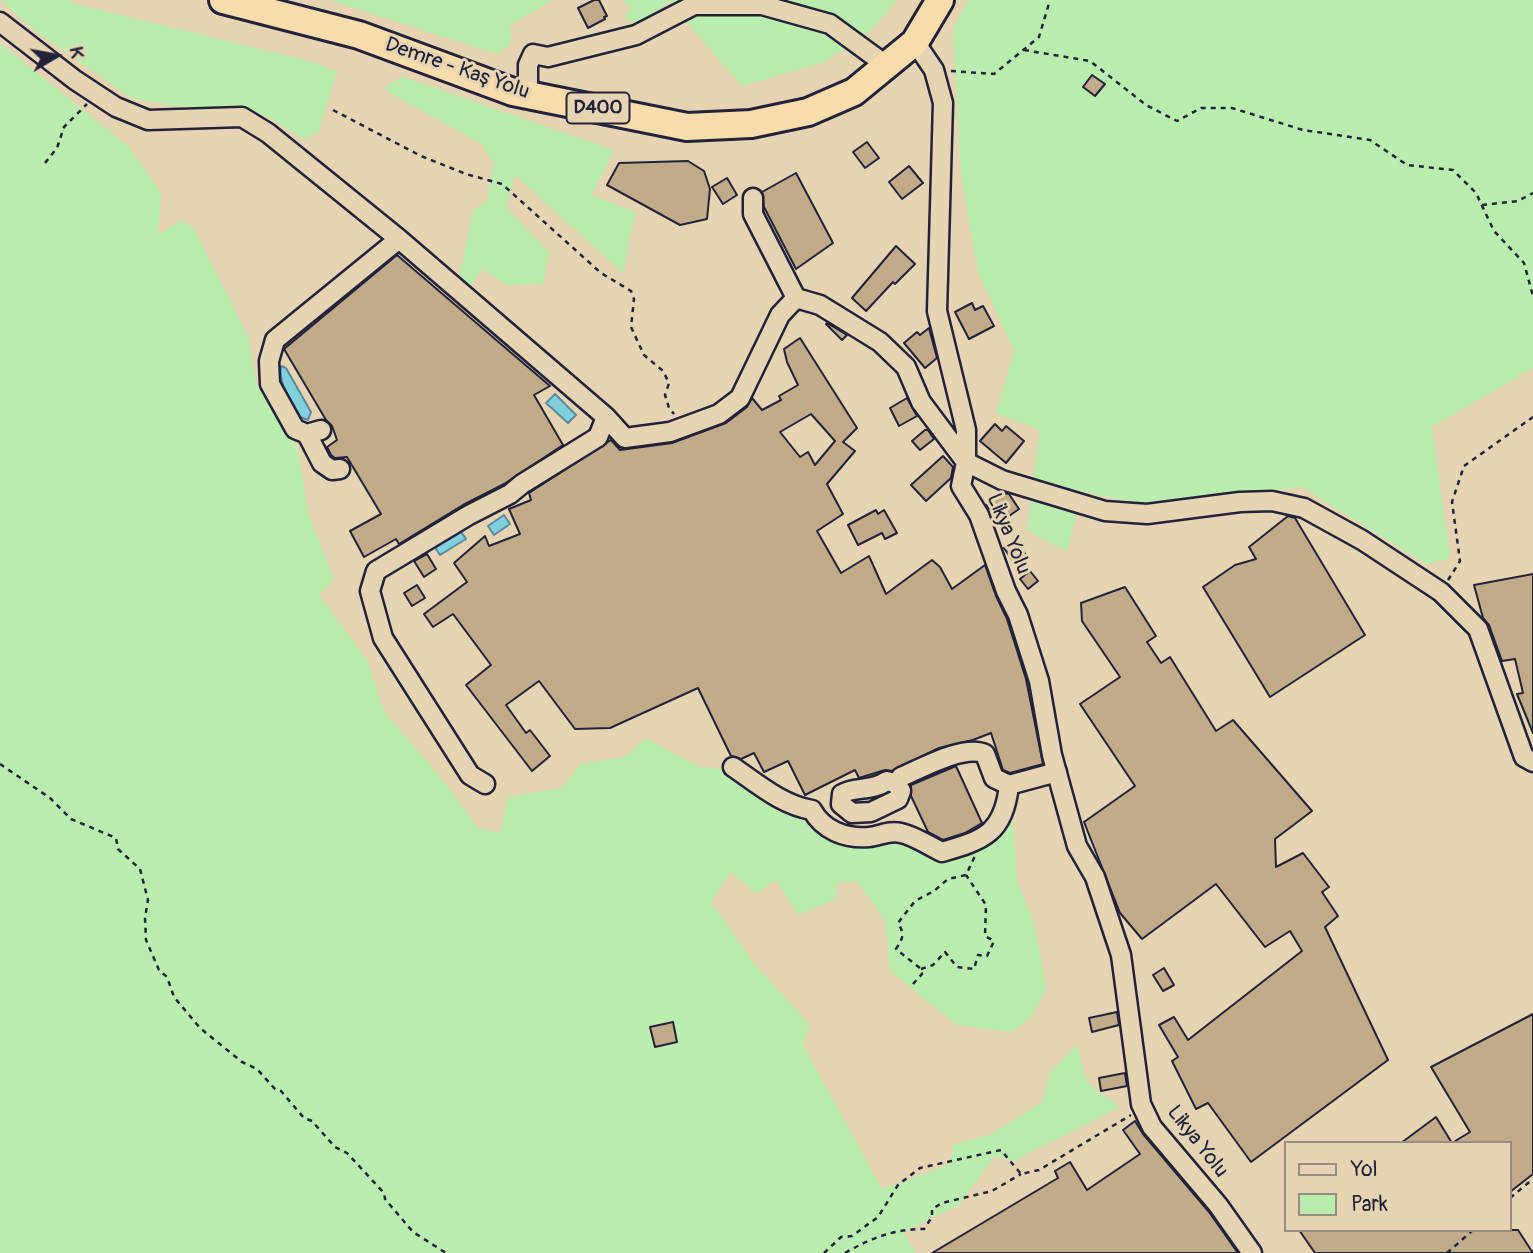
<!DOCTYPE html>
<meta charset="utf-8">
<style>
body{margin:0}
#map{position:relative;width:1533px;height:1253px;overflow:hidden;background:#e7d4b2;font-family:Pangolin,sans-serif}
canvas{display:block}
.legend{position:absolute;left:1284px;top:1141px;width:228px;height:91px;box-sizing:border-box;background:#e7d4b2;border:2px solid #988d82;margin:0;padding:9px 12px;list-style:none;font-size:21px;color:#22223b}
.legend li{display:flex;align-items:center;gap:14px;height:35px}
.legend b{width:35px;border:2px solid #988d82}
.north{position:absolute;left:21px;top:21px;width:70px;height:70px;-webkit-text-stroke:5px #e7d4b2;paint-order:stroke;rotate:80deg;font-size:19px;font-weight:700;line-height:28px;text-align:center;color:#22223b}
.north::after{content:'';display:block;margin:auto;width:24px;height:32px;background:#22223b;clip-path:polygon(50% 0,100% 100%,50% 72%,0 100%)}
</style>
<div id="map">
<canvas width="1533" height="1253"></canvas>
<ul class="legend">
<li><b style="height:9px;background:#e7d4b2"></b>Yol</li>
<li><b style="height:19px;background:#baeeae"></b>Park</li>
</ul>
<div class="north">K</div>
</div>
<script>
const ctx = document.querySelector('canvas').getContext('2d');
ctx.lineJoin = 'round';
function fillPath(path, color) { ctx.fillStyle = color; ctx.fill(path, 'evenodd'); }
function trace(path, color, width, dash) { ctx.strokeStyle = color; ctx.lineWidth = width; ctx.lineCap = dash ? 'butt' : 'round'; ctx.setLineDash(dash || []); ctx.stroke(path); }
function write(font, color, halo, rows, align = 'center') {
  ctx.font = font + ' Pangolin,sans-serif'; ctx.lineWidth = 6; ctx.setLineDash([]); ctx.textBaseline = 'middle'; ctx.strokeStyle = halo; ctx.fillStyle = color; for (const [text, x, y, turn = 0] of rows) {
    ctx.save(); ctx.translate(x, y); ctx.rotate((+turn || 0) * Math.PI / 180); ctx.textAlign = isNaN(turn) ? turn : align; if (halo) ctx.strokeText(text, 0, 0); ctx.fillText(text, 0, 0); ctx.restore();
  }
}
const green = new Path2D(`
 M3 0H68L80 5 305 60 337 71 319 131 304 140 270 118 247 110 166 105 130 97 41 35 2 2Z
 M330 0H552L510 25 511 43 497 54Z
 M623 0H897L873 29 824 62 742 86 669 2 639 24 624 18 631 8Z
 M968 0H1533V368L1432 427 1450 558 1426 564 1302 487 1152 504 1096 495 1068 488 1076 517 1067 552 1027 530 1040 430 996 413 1014 351 978 272 961 176 953 28Z
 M0 43 129 147 161 193 158 236 180 220 193 227 249 338 256 383 298 449 308 513 334 579 319 595 367 660 384 711 445 783 478 828 500 833 508 797 562 788 580 764 624 757 646 738 699 767 725 769 738 784 793 811 826 840 870 839 882 846 906 841 924 853 953 855 1001 829 1013 818 1017 880 1033 920 1047 988 1031 1017 1013 1032 957 1025 890 971 885 920 857 881 836 883 837 898 798 915 776 880 757 894 731 872 711 902 755 965 810 1025 803 1045 882 1189 950 1164 953 1145 992 1134 1042 1102 1050 1072 1077 1045 1087 1083 1120 1107 1014 1161 995 1156 959 1205 904 1232 916 1253H0Z
 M403 77 614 150 592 195 635 212 623 273 515 175 506 208 549 252 543 284 506 285 483 269 469 286 459 277 473 211 488 200 493 161 480 143 388 92 386 86Z`);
const water = new Path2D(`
 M281 366 286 368 311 412 308 420 300 417C291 403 278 383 281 366Z
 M555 394 576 415 568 423 546 403Z
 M504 515 510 524 494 535 488 526Z
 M460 530 466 539 440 555 434 546Z`);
const building = new Path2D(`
 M594 0H599L607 16 604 17 605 19 588 28 578 8Z
 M1092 75 1105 84 1095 96 1083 87Z
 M867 142 879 158 865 168 853 152Z
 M688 161 704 171 710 189 707 219 680 225 607 185 619 163Z
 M909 166 923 183 902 199 889 182Z
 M796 173 833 243 796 269 764 207 762 192Z
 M727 178 737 195 723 204 712 187Z
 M896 246 915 264 895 284 893 282 866 311 852 298Z
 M397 255 550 386 534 395 563 445 504 484 463 505 399 544 396 539 364 557 350 531 381 514 347 457 335 458 331 455 327 447 337 440 332 426 326 420 284 349Z
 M972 303 975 310 983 306 994 326 969 339 955 312Z
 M827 323 847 335 842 340 826 324Z
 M929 328 937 358 925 368 904 343 917 332 920 335Z
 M800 338 857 428 843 442 855 451 827 484 843 514 817 531 841 573 869 556 886 594 932 560 940 567 952 589 985 565 996 596 1007 619 1026 679 1043 764 1010 773 1003 770 991 733 973 740 939 748 892 771 885 770 859 778 855 770 805 795 788 761 764 772 754 753 741 759 731 756 698 688 610 728 575 729 539 681 506 705 526 733 530 730 550 756 532 771 466 685 491 665 453 614 433 627 424 614 467 582 454 563 485 536 489 546 520 534 509 509 531 500 529 493 611 440 620 450 672 443 726 423 747 407 752 398 762 410 781 400 779 396 798 385 787 362 784 349ZM811 414 835 441 815 465 808 452 800 457 780 432Z
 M907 398 917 416 899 426 890 408Z
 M995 424 1002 431 1006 426 1024 441 1006 463 980 441Z
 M925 430H928L934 439 920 450 912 441Z
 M943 456 953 467 951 478 926 501 911 485Z
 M1004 493 1009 494 1019 509 999 523 987 505Z
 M876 510 878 514 884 510 897 533 885 539 882 533 858 545 848 525Z
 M1288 516 1295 518 1365 635 1270 697 1203 587 1235 565 1256 559 1249 547Z
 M1015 540 1026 555 1014 563 1004 548Z
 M427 554 436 569 424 577 414 561Z
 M1030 571 1038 581 1028 589 1020 579Z
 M1533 574V733L1517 694 1523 693 1515 659 1502 661 1489 625 1483 618 1474 585Z
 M417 585 425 598 412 606 404 593Z
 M1125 587 1156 636 1147 642 1161 663 1170 657 1216 731 1233 720 1312 811 1275 839 1276 867 1303 853 1329 887 1322 892 1338 916 1325 927 1388 1060 1251 1162 1208 1103 1196 1109 1172 1061 1178 1057 1159 1025 1174 1017 1188 1040 1302 951 1290 931 1265 947 1216 884 1142 939 1120 913 1084 822 1135 786 1080 704 1120 677 1082 621 1081 603Z
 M956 766 982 823 965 833 943 840 928 832 911 796V785Z
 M1164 968 1174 985 1163 991 1153 975Z
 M1117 1012 1119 1025 1092 1032 1089 1018Z
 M1533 1014V1174L1510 1192V1143H1452L1470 1132 1431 1067Z
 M673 1022 677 1042 655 1047 650 1027Z
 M1125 1073 1127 1086 1101 1091 1099 1078Z
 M1436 1117 1452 1143H1401Z
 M1135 1121 1143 1134 1209 1212 1238 1253H932L1058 1178 1055 1171 1070 1162 1087 1190 1140 1154 1123 1130Z
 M1299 1230H1518L1533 1253H1315Z`);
const path = new Path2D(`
 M1024 50 1090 61 1146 105 1177 121 1201 108H1232L1303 130 1370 140 1407 165 1453 170 1476 193 1494 231 1524 263 1533 296
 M951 71 994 74 1039 37 1050 0
 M333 110 421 156 466 174 502 184 601 273 631 291 634 299 631 327 644 355 663 371 669 383 665 395 669 408 674 414
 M45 163 57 148 64 127 87 104
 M1482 205 1518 201 1533 193
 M1448 580 1460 561 1452 502 1464 466 1533 417
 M0 764 50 798 71 819 116 838 118 849 140 869 148 900 145 918 146 940 159 970 167 977 174 997 200 1028 242 1062 257 1069 275 1089 281 1091 304 1118 312 1121 335 1147 347 1153 384 1193 385 1199 413 1232 446 1253
 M921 969 933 965 945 952 957 967 974 969 978 955 987 956 994 941 985 936 986 905 966 875
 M913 984 922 974 921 969 896 949C903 938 905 934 898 923L915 901 934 891 948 879 966 875 975 856
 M1510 1198 1533 1179
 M824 1253 841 1237 852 1236 878 1217 898 1185 920 1168 1001 1150 1021 1174 1039 1170 1131 1115
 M845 1253C871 1238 894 1229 924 1229L932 1217V1209L942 1203 992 1191 1021 1174
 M1447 1253 1473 1230`);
const minor = new Path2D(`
 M0 22 75 80 116 107 148 120 242 117 268 133 399 239 606 417 625 438 670 432 719 414 740 398 780 315 796 298 820 305 880 342 906 367 921 402 966 462 1002 480 1105 511 1147 514 1240 502 1272 501 1304 508 1362 540 1441 592 1478 629 1524 757 1533 762
 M915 42 934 70 943 103 937 311 966 430V462L961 486 979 515 1006 591 1018 615 1039 681 1052 755 1077 846 1095 877 1121 955 1141 1104 1152 1127 1218 1205 1252 1253
 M528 94V65L533 54 548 57 636 35 694 5H762L830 24 886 65
 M753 198V214L796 298
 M321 430 307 434 295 429 270 384 269 361 275 340 399 239
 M307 434 322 463 332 470 340 469
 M733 767C758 784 782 805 812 810 823 830 845 839 869 837 880 836 889 830 901 833 915 836 929 846 942 852 984 840 1004 833 1009 785
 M485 784 470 775 383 638 370 591 376 571 469 515 510 494 522 484 598 437 606 417
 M897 784 887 781C871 792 854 786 842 794L841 804 852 813 871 812 898 799 901 791 897 784 901 777C922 768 965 744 985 754L994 778 1009 785 1057 772`);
const highway = new Path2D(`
 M223 0 359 35 513 92 687 127 751 124 808 112 854 92 915 42 940 0`);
const shields = [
 [598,108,63]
];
const shieldNames = [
 ["D400",598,108]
];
const streetNames = [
 ["Demre - Kaş Yolu",457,69,19],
 ["Likya Yolu",1008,534,68],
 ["Likya Yolu",1197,1142,52]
];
fillPath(green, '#baeeae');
fillPath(water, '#81d0de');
trace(water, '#5b8a9d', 2);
fillPath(building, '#c1ab89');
trace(building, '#22223b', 2);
trace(minor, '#22223b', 23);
trace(highway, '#22223b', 32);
trace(path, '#22223b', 2.5, [5, 5]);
trace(minor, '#e7d4b2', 18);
trace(highway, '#fbddab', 26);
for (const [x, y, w] of shields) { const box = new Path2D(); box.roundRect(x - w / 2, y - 15.5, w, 31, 5); ctx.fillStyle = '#e7d4b2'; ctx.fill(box); trace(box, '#22223b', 2); }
write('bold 19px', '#22223b', null, shieldNames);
write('21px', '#22223b', '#e7d4b2', streetNames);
</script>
